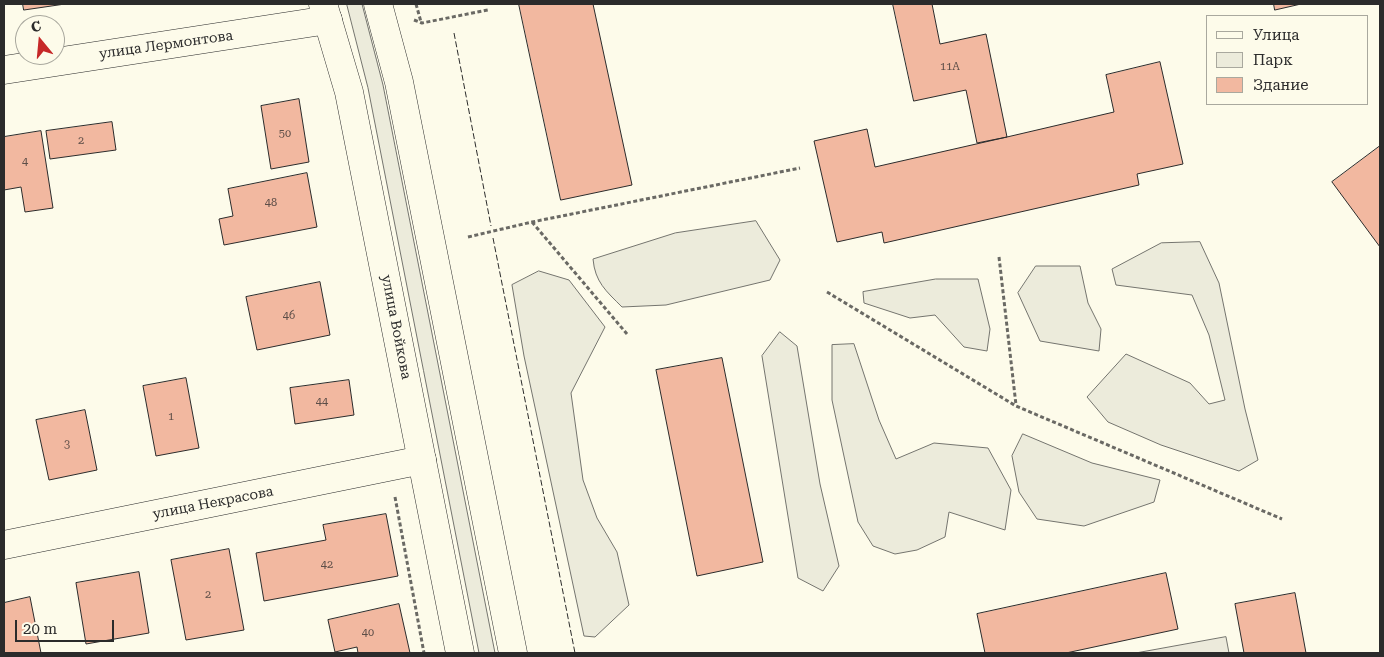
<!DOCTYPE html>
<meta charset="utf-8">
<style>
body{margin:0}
#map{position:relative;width:1384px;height:657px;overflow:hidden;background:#fdfbea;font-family:"Roboto Serif",serif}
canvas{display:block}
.frame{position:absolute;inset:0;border:5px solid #2b2b2b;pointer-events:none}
.legend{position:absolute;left:1206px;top:15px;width:162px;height:90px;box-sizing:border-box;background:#fdfbea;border:1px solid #a9a89e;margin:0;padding:6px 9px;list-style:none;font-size:15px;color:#2b2b2b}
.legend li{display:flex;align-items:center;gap:10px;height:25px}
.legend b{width:25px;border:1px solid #a9a89e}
.north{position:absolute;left:15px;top:15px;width:50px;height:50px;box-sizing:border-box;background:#fdfbea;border:1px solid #a9a89e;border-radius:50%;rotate:343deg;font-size:14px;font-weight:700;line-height:20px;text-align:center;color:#2b2b2b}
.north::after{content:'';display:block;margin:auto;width:18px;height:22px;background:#c62828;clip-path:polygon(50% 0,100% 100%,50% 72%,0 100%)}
.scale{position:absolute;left:15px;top:620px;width:99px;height:22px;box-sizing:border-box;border:2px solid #2b2b2b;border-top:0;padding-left:6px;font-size:15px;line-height:18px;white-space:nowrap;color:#2b2b2b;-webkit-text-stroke:4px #fdfbea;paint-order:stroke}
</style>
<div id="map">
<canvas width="1384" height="657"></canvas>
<div class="frame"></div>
<ul class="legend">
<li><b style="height:6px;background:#fdfbea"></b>Улица</li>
<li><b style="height:14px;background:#ecebdb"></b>Парк</li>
<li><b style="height:14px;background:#f2b8a0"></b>Здание</li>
</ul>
<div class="north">С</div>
<div class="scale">20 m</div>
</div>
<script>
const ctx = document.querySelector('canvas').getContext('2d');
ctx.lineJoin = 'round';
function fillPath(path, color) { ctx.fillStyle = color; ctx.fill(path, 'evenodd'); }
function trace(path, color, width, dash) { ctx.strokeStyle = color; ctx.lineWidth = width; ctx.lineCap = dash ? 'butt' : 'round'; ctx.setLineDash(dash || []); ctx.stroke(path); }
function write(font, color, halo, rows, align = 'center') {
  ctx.font = font + ' "Roboto Serif",serif'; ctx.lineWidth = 4; ctx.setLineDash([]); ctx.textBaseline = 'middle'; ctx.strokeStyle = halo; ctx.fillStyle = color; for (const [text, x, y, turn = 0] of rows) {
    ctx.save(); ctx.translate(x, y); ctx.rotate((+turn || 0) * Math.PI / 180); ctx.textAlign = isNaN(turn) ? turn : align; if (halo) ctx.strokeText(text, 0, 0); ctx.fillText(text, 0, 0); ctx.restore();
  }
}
const green = new Path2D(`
 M347 4H362L383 85 495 653H479L368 88Z
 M756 221 780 260 770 280 666 305 622 307C606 291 595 282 593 259L675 233Z
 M1200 242 1219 283 1245 409 1258 460 1239 471 1161 445 1108 422 1087 397 1126 354 1190 383 1209 404 1225 400 1209 335 1192 295 1116 285 1112 269 1161 243Z
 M1036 266H1080L1088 303 1101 329 1099 351 1040 341 1018 293Z
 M539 271 569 280 605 327 571 393 583 480 597 518 617 552 629 605 595 637 584 636 524 356 512 285Z
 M936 279H978L990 329 987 351 964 347 935 315 910 318 864 303 863 292Z
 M780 332 797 346 820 484 839 566 823 591 798 578 762 356Z
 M854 344 879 420 896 459 934 443 988 448 1011 490 1005 530 949 512 945 537 917 550 895 554 873 546 858 522 832 400V345Z
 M1023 434 1092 463 1160 480 1154 502 1084 526 1037 519 1019 492 1012 456Z`);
const parking = new Path2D(`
 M1226 637 1229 653H1136Z`);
const building = new Path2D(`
 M23 4H65L24 10Z
 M519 4H593L632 185 561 200Z
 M893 4H932L940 44 986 34 1007 137 977 143 966 90 914 101Z
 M1274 4H1301L1275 10Z
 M1160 62 1183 164 1137 174 1139 185 884 243 882 232 837 242 814 141 867 129 875 167 1007 137 1114 112 1106 75Z
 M299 99 309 162 271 169 261 106Z
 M112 122 116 150 50 159 46 131Z
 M41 131 53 208 25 212 21 187 4 190V137Z
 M1380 146V247L1332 182Z
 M307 173 317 227 224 245 219 219 233 216 228 189Z
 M320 282 330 335 257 350 246 297Z
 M722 358 763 562 697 576 656 370Z
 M186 378 199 448 156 456 143 386Z
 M349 380 354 415 295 424 290 388Z
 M85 410 97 470 49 480 36 420Z
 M386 514 398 576 264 601 256 553 326 540 323 525Z
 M229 549 244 630 186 640 171 560Z
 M139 572 149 633 86 644 76 583Z
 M1166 573 1178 629 1066 653H985L977 614Z
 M1295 593 1306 653H1244L1235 604Z
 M30 597 41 653H4V603Z
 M399 604 410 653H358L357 647 335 652 328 620Z`);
const path = new Path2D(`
 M416 4 421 22
 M414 20 422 23 488 10
 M532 222 627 334
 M468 237 532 222 800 168
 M999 257 1016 405
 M827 292 1016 406 1282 519
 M395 497 424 653`);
const street = new Path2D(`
 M4 70 328 20
 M4 545 422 460`);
const secondary = new Path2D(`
 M323 4 349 92 460 653
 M378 4 399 82 513 653`);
const fence = new Path2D(`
 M454 33 491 226
 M493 238 575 653`);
const numberNames = [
 ["11А",950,67],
 ["50",285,134],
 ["2",81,141],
 ["4",25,162],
 ["48",271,203],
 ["46",289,316],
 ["44",322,402],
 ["1",171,417],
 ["3",67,445],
 ["42",327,565],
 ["2",208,595],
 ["40",368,633]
];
const streetNames = [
 ["улица Лермонтова",166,45,-8],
 ["улица Войкова",396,327,79],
 ["улица Некрасова",213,503,-11]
];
fillPath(green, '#ecebdb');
trace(green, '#74746e', 1);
fillPath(parking, '#eceadb');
trace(parking, '#74746e', 1);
fillPath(building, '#f2b8a0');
trace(building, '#2b2b2b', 1);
trace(street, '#2b2b2b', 29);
trace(secondary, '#2b2b2b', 29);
trace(path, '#6a6964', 3, [4, 2.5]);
trace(street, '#fdfbea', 28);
trace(secondary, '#fdfbea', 28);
trace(fence, '#2b2b2b', 1, [6, 2.5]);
write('11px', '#5d4e48', null, numberNames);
write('14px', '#2b2b2b', '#fdfbea', streetNames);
</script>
